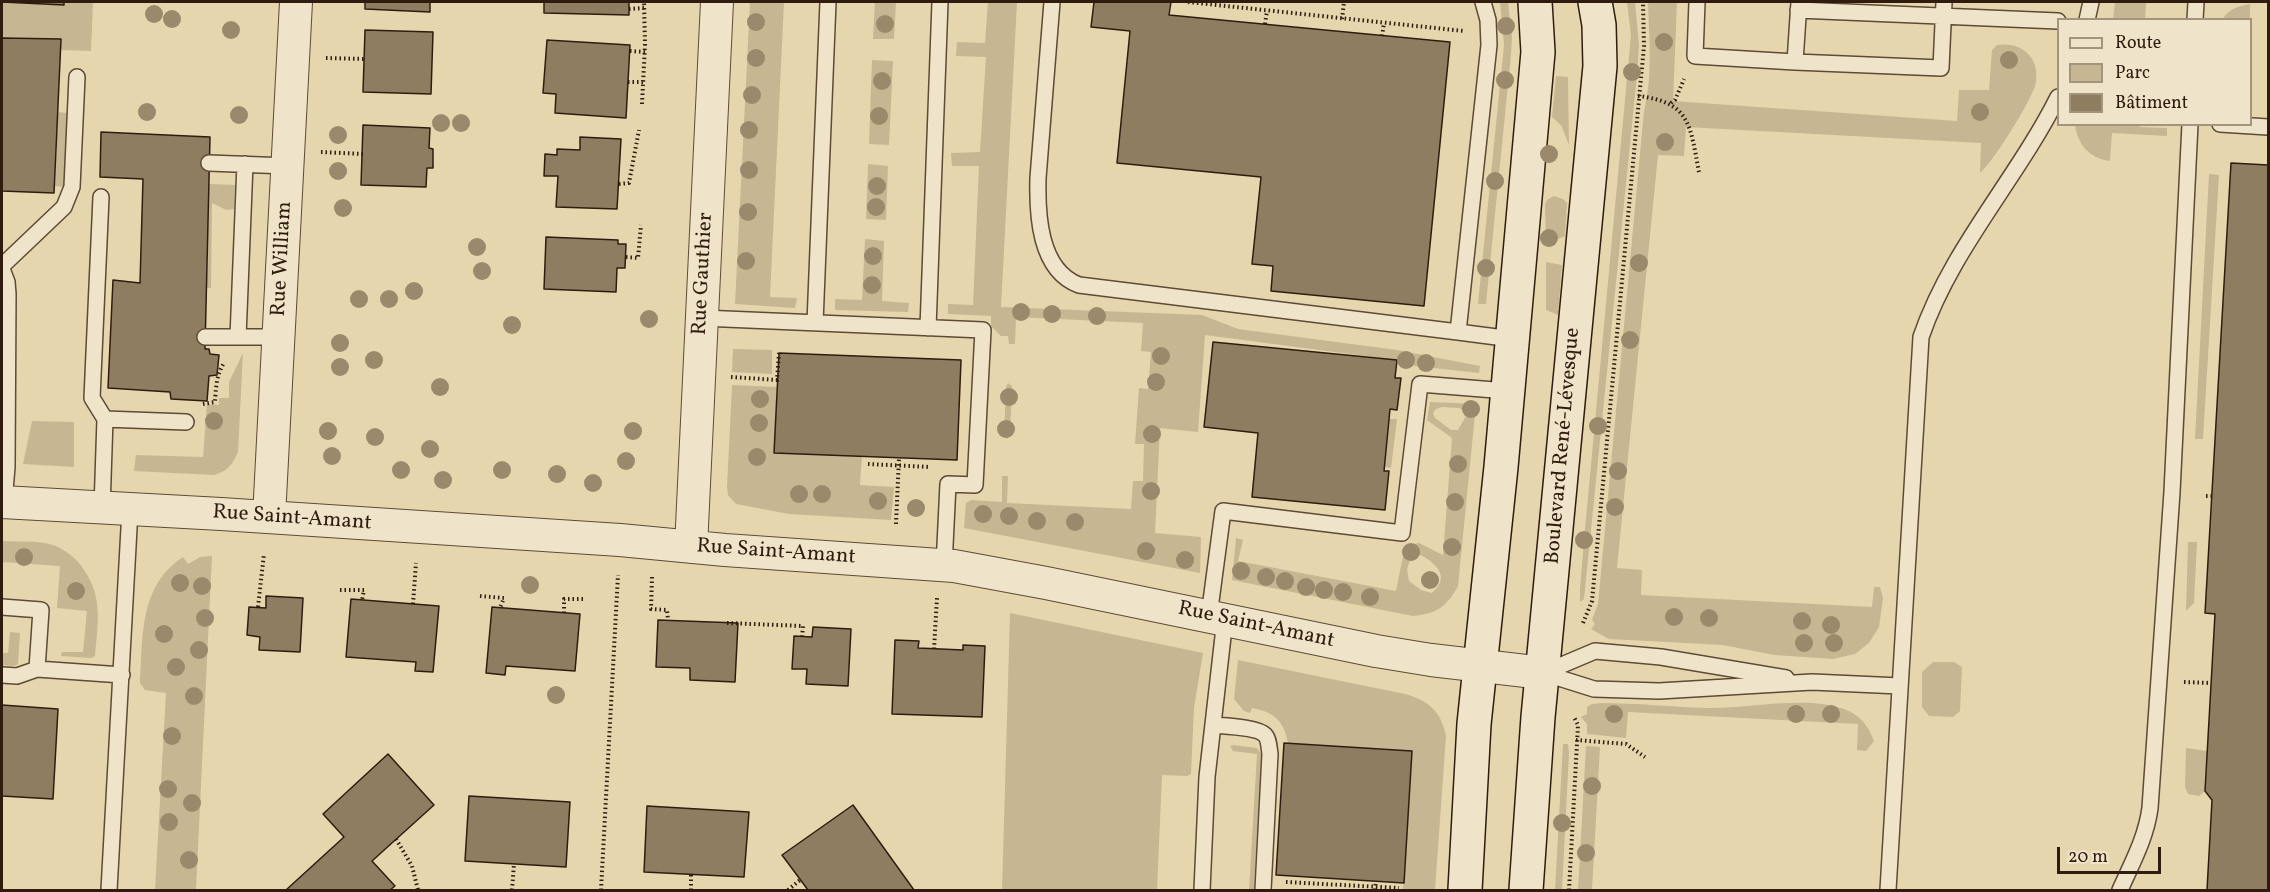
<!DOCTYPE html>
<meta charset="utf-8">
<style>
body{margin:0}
#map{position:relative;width:2270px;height:892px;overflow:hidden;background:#e6d6ad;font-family:Vollkorn,serif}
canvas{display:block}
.frame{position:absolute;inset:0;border:3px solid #301c0f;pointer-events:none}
.legend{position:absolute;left:2057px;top:18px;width:195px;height:108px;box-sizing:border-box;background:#efe4ca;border:2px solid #a3947f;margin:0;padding:8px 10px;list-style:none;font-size:18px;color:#301c0f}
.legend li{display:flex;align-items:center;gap:12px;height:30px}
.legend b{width:30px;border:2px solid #a3947f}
.scale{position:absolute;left:2057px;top:847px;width:104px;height:27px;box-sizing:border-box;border:3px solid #301c0f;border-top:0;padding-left:8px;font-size:18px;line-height:21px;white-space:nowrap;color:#301c0f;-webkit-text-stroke:4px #efe4ca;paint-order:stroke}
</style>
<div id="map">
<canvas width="2270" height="892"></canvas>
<div class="frame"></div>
<ul class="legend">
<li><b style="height:8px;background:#efe4ca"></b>Route</li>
<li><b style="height:16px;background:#c7b692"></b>Parc</li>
<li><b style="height:16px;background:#8f7d61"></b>Bâtiment</li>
</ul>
<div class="scale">20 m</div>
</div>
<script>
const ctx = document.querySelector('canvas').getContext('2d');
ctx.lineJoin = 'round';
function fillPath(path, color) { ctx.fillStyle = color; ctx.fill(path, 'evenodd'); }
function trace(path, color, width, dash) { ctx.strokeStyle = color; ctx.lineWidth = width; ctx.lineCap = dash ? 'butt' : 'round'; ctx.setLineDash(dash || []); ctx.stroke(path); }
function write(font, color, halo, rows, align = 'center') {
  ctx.font = font + ' Vollkorn,serif'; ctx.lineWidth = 5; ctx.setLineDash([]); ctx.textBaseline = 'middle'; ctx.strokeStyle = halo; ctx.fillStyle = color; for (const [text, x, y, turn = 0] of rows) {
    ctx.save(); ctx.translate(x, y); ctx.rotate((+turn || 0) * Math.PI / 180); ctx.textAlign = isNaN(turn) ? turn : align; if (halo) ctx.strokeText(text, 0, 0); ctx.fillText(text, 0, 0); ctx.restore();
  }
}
const green = new Path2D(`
 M2 2 63 5 64 2H93L91 51 60 50V39L2 38Z
 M750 2H784L770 297 797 298 795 308 735 304Z
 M875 2H896L894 39H873Z
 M988 2H1017L1001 307 1202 315 1238 329 1397 350 1480 366 1479 373 1396 364V360L1205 335 1198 432 1160 428 1155 533 1201 537 1200 573 964 528 966 503 971 500 1002 502V476H1008L1007 503 1131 509 1133 481H1143L1144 444H1135L1139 388 1148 389 1151 352 1141 351 1143 323 1016 317 1015 344H1009L1008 336H1001L991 326V316L948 314V304L973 305 979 166H952L951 153 980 152 986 57 956 56 957 42 985 43Z
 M1500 2H1508L1512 37 1511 55 1486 304H1478L1504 45Z
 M1627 2H1635L1639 45 1637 75 1584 599 1580 602V589L1584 540 1631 35Z
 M1648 2H1677L1673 101 1957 121 1959 90H1989L1992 50 1997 45C2021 41 2040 57 2036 82 2034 97 1992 164 1980 173L1981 143 1686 127 1684 156 1658 155 1617 568 1642 570 1641 595 1872 607 1874 587H1880L1883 598 1879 627 1869 643 1855 654 1833 659 1774 655 1723 645 1609 639 1591 629 1595 624 1592 620 1598 604 1644 111C1653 75 1649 38 1648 2Z
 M2115 2H2146L2145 19H2113Z
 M2250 4V19H2223C2228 9 2239 6 2250 4Z
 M872 60 893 61 889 145 869 144Z
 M1556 76 1568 77 1569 145 1561 125 1552 117Z
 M58 112 68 113 66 187 55 186Z
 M2075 125H2139L2140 127 2167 128V136L2112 133 2110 161C2089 158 2078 145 2075 125Z
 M868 164 888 166 886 220 866 219Z
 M2209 174 2219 175 2203 439H2195Z
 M209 184 235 185 234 209 226 210 212 203 211 288H207Z
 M1554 196 1563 199 1567 203 1565 236 1546 244 1545 204 1548 199Z
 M865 239 884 241 882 301 909 303 908 312 835 310V299L862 300Z
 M1546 262 1562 265 1558 315 1546 310Z
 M733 349 772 350V374L732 372Z
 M243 353 238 452C233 464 228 471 214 475L134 471 136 455 203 457 207 404 219 405V398H229V382Z
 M1008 383 1012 386 1010 435 1007 439 1004 436 1006 387Z
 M732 385 777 387 774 453 862 456 860 485 894 487 891 520 789 514 736 504 728 495 727 487Z
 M1430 402 1476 404 1458 586C1446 608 1437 613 1413 616L1232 580 1236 538 1243 540 1238 561 1396 591 1404 551 1409 545 1419 543 1443 555 1452 438 1427 420ZM1442 407 1459 408 1465 411 1466 416 1458 430H1451L1435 418 1433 413 1436 409ZM1421 555C1438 565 1450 577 1432 593L1421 590 1409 581 1407 569 1410 560Z
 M1389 419H1397L1391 468 1384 467Z
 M32 421 74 422V467L23 464Z
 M2 541C17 542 38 540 53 545 62 548 73 556 79 563 104 594 98 620 95 656L91 658 61 656 62 652H83L87 611 57 608 60 566 2 562Z
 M2188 542H2197L2194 603 2186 611Z
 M212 556 196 890H155L166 693 145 690 140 683C143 636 139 586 183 557L188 564 200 557Z
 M1010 613 1203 653 1194 708 1191 774 1187 776 1162 775 1157 890H1002Z
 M10 632 20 633 18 664 14 666 2 665V653H8Z
 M1238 660 1405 694C1429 701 1441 711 1446 736L1435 890H1403L1412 751 1288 743C1284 721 1274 712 1252 708L1250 713 1244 711 1234 699Z
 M1933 662H1954L1962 667 1960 711 1953 717 1929 716 1922 707V672Z
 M1603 703C1637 703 1671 707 1705 708 1746 709 1805 695 1844 709 1860 715 1868 725 1874 741L1866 751 1857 750 1858 724 1628 712 1626 738 1587 734V724L1581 717 1587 714V707L1592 704Z
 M1563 744H1568L1569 753 1562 890H1555Z
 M1233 745 1257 748 1261 754 1254 890H1249L1257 754 1233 751 1230 746Z
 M1586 746 1600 747 1592 890H1578Z
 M2186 748 2207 751 2205 791 2199 796 2188 794 2185 787Z`);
const building = new Path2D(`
 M2 2H64V5Z
 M365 2H430V12L365 9Z
 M544 2H629V15L544 13Z
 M1094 2H1171L1169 15 1450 42 1424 306 1271 291 1273 266 1252 264 1261 177 1117 163 1130 31 1091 27Z
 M365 30 433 32 431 94 363 92Z
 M2 38 61 39 54 193 2 191Z
 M547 40 630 45 626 118 555 113 556 94 543 93Z
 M363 125 430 128 429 148 433 149V168H427L426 187 361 185Z
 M101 132 210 137 205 349H209L210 354 219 355 217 375 209 376 207 401 171 399 170 392 108 388 113 280 140 283 143 179 100 177Z
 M580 137 621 139 617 209 556 207 558 176H544L545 154 557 155V149L580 150Z
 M2231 163 2268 165V890H2207L2212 800 2205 791 2215 614 2205 613Z
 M546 237 618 240V244H626L625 268H617L616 292 544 289Z
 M1213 342 1397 360 1395 378H1401L1397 410 1390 409 1384 471H1389L1385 510 1252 497 1258 433 1204 427Z
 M779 353 961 360 957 460 774 453Z
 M266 596 303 598 300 652 259 650 260 637 247 635 249 607 266 608Z
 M351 599 439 606 433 672 415 671 416 662 346 657Z
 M492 607 580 614 575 671 506 666 505 675 486 673Z
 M658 620 738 623 735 682 690 680V668L656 667Z
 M813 627 851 629 848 686 806 684 807 669H792L794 636 812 637Z
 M895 640 919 641 918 648 963 650V645L985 646 982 717 892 714Z
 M2 705 58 709 53 799 2 796Z
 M1284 743 1412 751 1404 883 1276 875Z
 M388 754 434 805 372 861 395 886 390 890H286L344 837 323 814Z
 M469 796 570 802 566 867 465 861Z
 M853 805 914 890H808L782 855Z
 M647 806 749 812 744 877 644 872Z`);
const path = new Path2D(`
 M1188 2 1464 31
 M629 9 644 8
 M1342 19 1344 2
 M1265 24 1267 11
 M1382 36 1384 23
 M630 51 645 52
 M326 58 364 59
 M628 82H643
 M1638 96C1691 102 1690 126 1699 172
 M1671 103 1675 100 1684 79
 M642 104 645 45 644 2
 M321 152 363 154
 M619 184 629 183 639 130
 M626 257 638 258 641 225
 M731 377 777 380 779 353
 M203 404 215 402C216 389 216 373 225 362
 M868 464 930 467
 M2206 496H2211
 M896 524 899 458
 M652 577 651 609 667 610 668 620
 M340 590H364L362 600
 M480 596 504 598 500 608
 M413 604 416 563
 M258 607 264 554
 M564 613V599H585
 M727 623 803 626 802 637
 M1583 623 1592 601 1644 46 1643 2
 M934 649 937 598
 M2184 682 2211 683
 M1576 740 1626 744 1645 757
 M396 839 412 866 418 890
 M1286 882 1399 888
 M512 890 514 864
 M601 890 618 575
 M691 890V874
 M788 890 800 880
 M1375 890 1376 881
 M1569 890 1578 725 1574 717`);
const service = new Path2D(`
 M1052 2 1038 178C1037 214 1039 270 1079 285L1458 332
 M1483 2 1488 20 1489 45 1458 332 1512 339
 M1697 2 1695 56 1795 62 1799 2
 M1798 10 2058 21
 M2087 20 2091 2
 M2195 20 2196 2
 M1795 62 1941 68 1944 2
 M2220 124 2268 127
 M209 163 287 166
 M101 197 92 398 105 419
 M2 266 64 207 72 187 77 77
 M2 269 7 282 8 294 7 467 4 502
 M702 318 983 330 975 485 948 484 944 566
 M815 323 828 2
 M928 328 940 2
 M205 337H279
 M238 337 245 164
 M102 508 105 419 186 422
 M2 607 41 610 37 669 122 675
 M1209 616 1223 511 1402 533 1420 384 1507 391
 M1543 673 1594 689 1659 691 1812 682 1900 686
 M1543 673 1595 651 1661 657 1786 678
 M2 675 17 676 37 669
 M1213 725C1224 726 1258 727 1265 735 1269 739 1269 748 1270 754L1263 890
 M109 890 130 510
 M1202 890 1207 777 1225 619
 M1888 890 1921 337C1951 249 2017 179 2058 97
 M2120 890C2132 863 2146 838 2150 808L2172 492 2190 124`);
const minor = new Path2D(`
 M2 502 221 514 620 540 725 550 954 566 1046 583 1376 651 1431 660 1543 673
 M269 517 296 2
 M691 547 717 2`);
const secondary = new Path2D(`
 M1465 890 1474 724 1501 467 1538 52 1535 2
 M1526 890 1538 717 1600 66 1599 25 1595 2`);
const trees = [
 [154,14],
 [172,19],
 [756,22],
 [885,24],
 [1506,26],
 [231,30],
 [1664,42],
 [756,58],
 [2009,60],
 [1632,72],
 [1505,80],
 [882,81],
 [752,95],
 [147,112],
 [1980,112],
 [239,115],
 [879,116],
 [441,123],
 [461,123],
 [749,130],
 [338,135],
 [1665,142],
 [1549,154],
 [749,170],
 [338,171],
 [1495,181],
 [877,186],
 [876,207],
 [343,208],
 [748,212],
 [1549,238],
 [477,247],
 [873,256],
 [746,261],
 [1639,263],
 [1486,268],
 [482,271],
 [872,285],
 [414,291],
 [359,299],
 [389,299],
 [1021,312],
 [1052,314],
 [1097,316],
 [649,319],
 [512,325],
 [1630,340],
 [340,343],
 [1161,356],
 [374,360],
 [1406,360],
 [1426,363],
 [340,367],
 [1156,382],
 [440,387],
 [1009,397],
 [760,399],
 [1471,409],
 [214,421],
 [759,423],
 [1598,426],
 [1006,429],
 [328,431],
 [633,431],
 [1152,434],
 [375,437],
 [430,449],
 [332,456],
 [757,457],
 [626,461],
 [1458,464],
 [401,470],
 [502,470],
 [1618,471],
 [557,474],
 [443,480],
 [593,483],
 [1151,491],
 [799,494],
 [822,494],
 [878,501],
 [1455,502],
 [1615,507],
 [916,508],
 [983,514],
 [1009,516],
 [1037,521],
 [1075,522],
 [1584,540],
 [1452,547],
 [1146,551],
 [1411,552],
 [24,557],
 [1185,560],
 [1241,571],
 [1266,577],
 [1430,580],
 [1285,581],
 [180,583],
 [530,585],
 [202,586],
 [1306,587],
 [1324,590],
 [76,591],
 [1343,592],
 [1370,597],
 [1674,617],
 [205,618],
 [1709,618],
 [1802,621],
 [1831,625],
 [164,634],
 [1804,643],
 [1834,643],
 [199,650],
 [176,667],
 [556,695],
 [194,696],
 [1614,714],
 [1796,714],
 [1831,714],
 [172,736],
 [1592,786],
 [168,789],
 [192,803],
 [169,822],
 [1562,823],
 [1586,853],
 [189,860]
];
const streetNames = [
 ["Rue William",283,259,-87],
 ["Rue Gauthier",704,274,-87],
 ["Boulevard René-Lévesque",1564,446,-85],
 ["Rue Saint-Amant",292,519,4],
 ["Rue Saint-Amant",776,553,4],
 ["Rue Saint-Amant",1256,626,12]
];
fillPath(green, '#c7b692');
fillPath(building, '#8f7d61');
trace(building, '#301c0f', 1.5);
trace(service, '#5e4a36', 18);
trace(minor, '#5e4a36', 34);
trace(secondary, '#301c0f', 36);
trace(path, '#301c0f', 4, [1.5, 3]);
trace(service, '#efe4ca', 15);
trace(minor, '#efe4ca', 32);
trace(secondary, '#efe4ca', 33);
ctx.fillStyle = '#9b896c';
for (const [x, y] of trees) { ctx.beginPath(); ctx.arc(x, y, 9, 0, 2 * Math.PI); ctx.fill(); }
write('21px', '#301c0f', '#efe4ca', streetNames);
</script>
